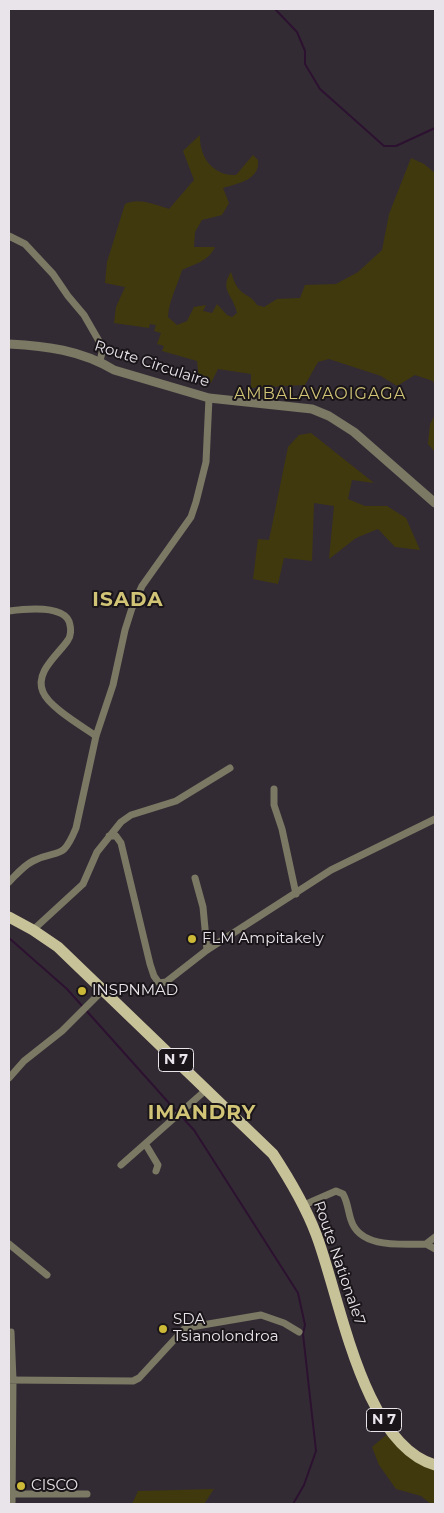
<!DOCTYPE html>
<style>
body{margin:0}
#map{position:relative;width:444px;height:1513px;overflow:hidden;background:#332b34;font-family:Montserrat,sans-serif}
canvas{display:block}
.frame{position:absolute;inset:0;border:10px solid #e9e4ea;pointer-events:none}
</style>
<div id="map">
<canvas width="444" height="1513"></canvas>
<div class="frame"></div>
</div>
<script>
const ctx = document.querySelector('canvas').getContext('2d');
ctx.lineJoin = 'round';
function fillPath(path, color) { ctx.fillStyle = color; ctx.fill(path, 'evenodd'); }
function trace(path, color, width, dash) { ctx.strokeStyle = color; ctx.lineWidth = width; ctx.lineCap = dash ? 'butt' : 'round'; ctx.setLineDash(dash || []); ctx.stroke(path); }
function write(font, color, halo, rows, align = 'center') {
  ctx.font = font + ' Montserrat,sans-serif'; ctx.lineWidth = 4; ctx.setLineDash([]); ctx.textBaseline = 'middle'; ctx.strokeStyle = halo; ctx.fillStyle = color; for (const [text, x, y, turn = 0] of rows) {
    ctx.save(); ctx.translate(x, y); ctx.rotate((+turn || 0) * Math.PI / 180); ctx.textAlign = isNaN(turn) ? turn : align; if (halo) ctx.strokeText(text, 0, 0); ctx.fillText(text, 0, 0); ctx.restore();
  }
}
const green = new Path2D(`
 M200 135C199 157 213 176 236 175L253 155 258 160C260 180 239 183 223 188L229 203 222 215 202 220 195 232 194 247H215C209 261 195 264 182 270 177 287 169 300 168 317L177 325 187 321 194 307 206 305 203 311 212 313 217 304 227 315 232 317 237 313C233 294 219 290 231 272 233 277 234 283 238 288 244 296 251 295 257 305L264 307 277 299 300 298 305 285 336 284 358 272 382 250 389 214 411 158 424 164 435 173V387L433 381 415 375 397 386 381 376 329 359 318 362 305 385 251 388V374L218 369 211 383 199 379 197 361 162 351 164 346 157 344 161 333 154 331 156 325 150 324 149 328 114 323 116 307 125 287 105 283 107 262 125 204C138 197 156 205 169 209L194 180 183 151Z
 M435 415V452L428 444 430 424Z
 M311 433 374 483 352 480 348 499 365 506H387L406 518 420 550 395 547 378 529 356 538 329 559 334 506 314 503 312 561 284 558 278 584 253 579 258 539 269 540 288 447 299 435Z
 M386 1435 405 1453 435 1469V1504H431L421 1496 396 1489 379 1465 372 1447Z
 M214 1489 204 1504H132L138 1491Z`);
const stream = new Path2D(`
 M275 9 297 32 305 51V64L320 89 384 146H396L435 128
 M9 938 67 989 177 1112
 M181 1116 194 1130 298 1293 305 1325 303 1334 316 1451 304 1485 293 1504`);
const minor = new Path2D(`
 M9 236 25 244 53 274 68 296 84 315 103 348 100 361
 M9 611C24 609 67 604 70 625 71 629 71 636 68 640 59 654 34 672 43 692 49 707 82 726 96 736
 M274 789V805L282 829 296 894
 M109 836H116L121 843 150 964 154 976 159 983 166 982 207 950 331 870 435 819
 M195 878 203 907 207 950
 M9 882C16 875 23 866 33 861 59 848 62 862 76 828L96 736 113 685 125 630 132 608 142 586 191 517 196 502 206 462 209 398
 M33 930 83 884 97 852 121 822 131 815 176 801 230 768
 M9 1078 24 1061 62 1031 103 990
 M146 1145 158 1165 156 1171
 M121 1165 207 1089
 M304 1205 336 1191 343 1194C348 1203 348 1211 351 1220 360 1249 402 1244 426 1244L435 1237
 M9 1244 47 1275
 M426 1244 435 1249
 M11 1332 13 1380 12 1504
 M9 1380 133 1381 139 1378 185 1328 261 1315 284 1323 299 1332
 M9 1494H87`);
const tertiary = new Path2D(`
 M9 344C46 346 81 350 114 370L209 398 312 409 329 416 354 432 435 503`);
const primary = new Path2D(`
 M9 917 33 930 58 947 273 1154C290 1180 305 1205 316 1234 340 1296 362 1444 435 1465`);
const markers = [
 [192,939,5,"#ccb938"],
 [82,991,5,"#ccb938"],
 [163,1329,5,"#ccb938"],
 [21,1486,5,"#ccb938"]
];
const shields = [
 [176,1060,35],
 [384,1420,35]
];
const shieldNames = [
 ["N 7",176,1060],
 ["N 7",384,1420]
];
const streetNames = [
 ["Route Circulaire",152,364,18],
 ["Route Nationale7",339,1263,71]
];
const poiNames = [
 ["FLM Ampitakely",202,939],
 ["INSPNMAD",92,991],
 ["SDA",173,1320],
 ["Tsianolondroa",173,1337],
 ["CISCO",31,1486]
];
const neighbourhoodNames = [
 ["AMBALAVAOIGAGA",320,394]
];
const districtNames = [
 ["ISADA",128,600],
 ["IMANDRY",202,1113]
];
fillPath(green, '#40390d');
trace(stream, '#2c1230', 2);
trace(minor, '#7b7864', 7);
trace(tertiary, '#7b7864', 9);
trace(primary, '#c8c299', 11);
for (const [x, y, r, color] of markers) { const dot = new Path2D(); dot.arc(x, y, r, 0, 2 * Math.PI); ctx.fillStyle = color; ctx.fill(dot); trace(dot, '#191519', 2); }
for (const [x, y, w] of shields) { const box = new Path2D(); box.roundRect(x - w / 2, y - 11.5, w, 23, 4); ctx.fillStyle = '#191519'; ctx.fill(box); trace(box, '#e9e4ea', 1); }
write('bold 14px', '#e9e4ea', null, shieldNames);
write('15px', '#e9e4ea', '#191519', streetNames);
write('15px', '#e9e4ea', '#191519', poiNames, 'left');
ctx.letterSpacing = '1px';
write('16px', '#d1c476', '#191519', neighbourhoodNames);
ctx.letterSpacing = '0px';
ctx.letterSpacing = '1px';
write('bold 20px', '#d1c476', '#191519', districtNames);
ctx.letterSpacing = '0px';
</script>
